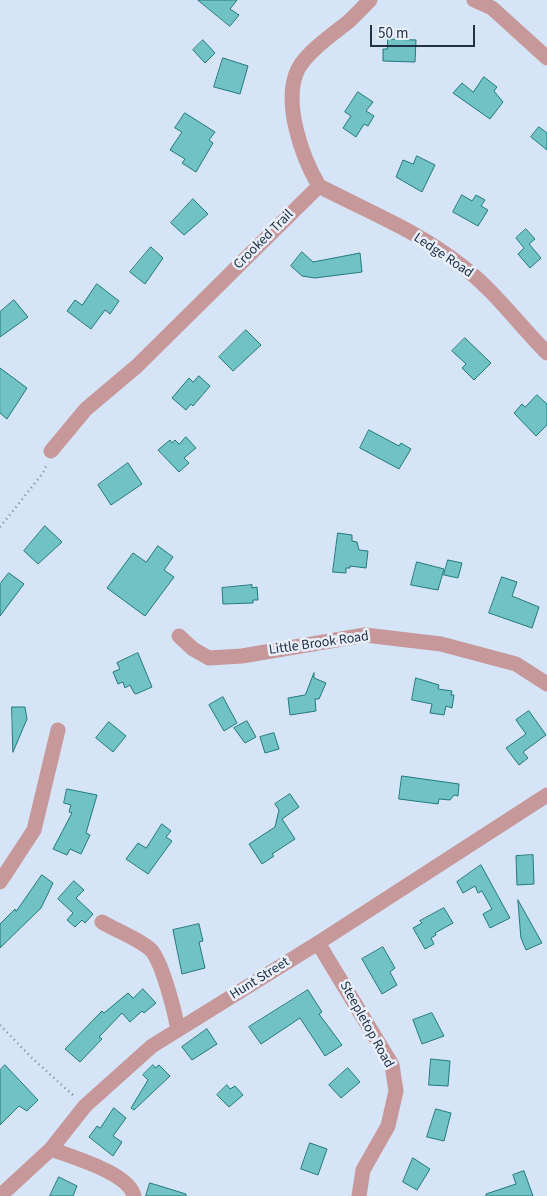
<!DOCTYPE html>
<style>
body{margin:0}
#map{position:relative;width:547px;height:1196px;overflow:hidden;background:#d6e4f8;font-family:"Source Sans 3",sans-serif}
canvas{display:block}
.scale{position:absolute;left:370px;top:25px;width:105px;height:22px;box-sizing:border-box;border:2px solid #233145;border-top:0;padding-left:6px;font-size:15px;line-height:18px;white-space:nowrap;color:#233145;-webkit-text-stroke:4px #e9f0fb;paint-order:stroke}
</style>
<div id="map">
<canvas width="547" height="1196"></canvas>
<div class="scale">50 m</div>
</div>
<script>
const ctx = document.querySelector('canvas').getContext('2d');
ctx.lineJoin = 'round';
function fillPath(path, color) { ctx.fillStyle = color; ctx.fill(path, 'evenodd'); }
function trace(path, color, width, dash) { ctx.strokeStyle = color; ctx.lineWidth = width; ctx.lineCap = dash ? 'butt' : 'round'; ctx.setLineDash(dash || []); ctx.stroke(path); }
function write(font, color, halo, rows, align = 'center') {
  ctx.font = font + ' "Source Sans 3",sans-serif'; ctx.lineWidth = 5; ctx.setLineDash([]); ctx.textBaseline = 'middle'; ctx.strokeStyle = halo; ctx.fillStyle = color; for (const [text, x, y, turn = 0] of rows) {
    ctx.save(); ctx.translate(x, y); ctx.rotate((+turn || 0) * Math.PI / 180); ctx.textAlign = isNaN(turn) ? turn : align; if (halo) ctx.strokeText(text, 0, 0); ctx.fillText(text, 0, 0); ctx.restore();
  }
}
const building = new Path2D(`
 M198 0H237L230 9 239 15 230 26Z
 M388 39 416 40 415 62 383 61V49H387Z
 M203 40 215 53 205 63 193 50Z
 M223 58 248 66 240 94 214 87Z
 M484 77 497 87 494 91 503 102 490 119 453 93 462 83 473 92Z
 M358 92 373 102 366 111 374 116 368 126 364 124 356 137 343 128 351 116 345 112Z
 M185 113 215 132 209 140 213 143 196 172 182 163 185 159 170 150 182 132 175 128Z
 M539 127 547 133V150L531 137Z
 M417 156 435 165 422 192 396 177 403 160 413 164Z
 M462 195 472 201 476 195 485 200 481 206 488 210 478 226 453 212Z
 M193 199 208 214 184 235 171 223Z
 M526 229 535 239 529 244 541 258 530 268 518 254 524 248 516 238Z
 M151 247 163 258 145 284 130 272Z
 M302 252 313 262 360 253 362 272 315 278 302 276 291 266Z
 M97 284 119 301 110 314 105 310 91 329 67 311 75 300 82 305Z
 M14 300 28 317 0 337V312Z
 M246 330 261 345 233 371 219 357Z
 M465 338 491 363 474 380 462 368 466 364 452 351Z
 M0 368 27 388 7 419 0 413Z
 M199 376 210 386 193 406 191 404 186 410 172 398 189 378 193 382Z
 M537 395 547 404V425L536 436 514 413 522 404 525 407Z
 M369 430 399 446 401 443 411 449 399 469 360 448Z
 M186 437 196 448 184 458 189 463 179 472 158 450 170 440 172 443 175 440 179 444Z
 M128 463 142 484 111 505 98 485Z
 M45 526 62 542 38 564 24 551Z
 M338 533 352 535V541L357 542 359 550 368 551 366 568 350 566V568H346V573L333 572Z
 M158 546 173 557 164 570 174 577 145 616 107 588 133 553 146 562Z
 M448 560 462 563 458 578 444 575Z
 M417 562 444 569 438 590 411 585Z
 M9 573 24 584 0 616V584Z
 M502 577 517 582 512 596 539 607 532 628 489 613Z
 M252 585V588L257 587 258 600H253V603L223 604 222 588Z
 M138 653 152 687 136 694 134 693 130 685 125 688 123 682 118 684 113 672 120 669 117 663Z
 M314 673V678L326 683 319 699H315L316 711 290 715 288 698 305 695Z
 M416 678 439 685 438 689 452 691 451 695H454L452 708 446 706 444 715 430 713 432 704 412 700Z
 M223 697 237 723 224 731 209 705Z
 M12 707H25L27 719 13 752Z
 M529 711 546 735 523 752 528 758 519 765 506 748 526 734 516 720Z
 M247 721 256 737 245 743 234 728Z
 M109 722 126 736 113 752 96 738Z
 M274 733 279 749 265 753 260 737Z
 M402 776 459 784 458 796 454 795 450 800 439 799 438 804 399 799Z
 M67 789 97 795 86 833 90 835 81 854 70 849 67 855 53 849 72 813 69 812 71 805 64 803Z
 M290 794 299 807 282 819 295 839 272 854 274 856 262 864 249 844 275 827 279 810 275 804Z
 M162 824 171 831 166 837 172 841 148 874 126 859 138 843 146 848Z
 M533 855 534 884 517 885 516 856Z
 M481 865 510 918 490 928 483 914 492 909 482 891 478 893 475 886 463 893 457 882Z
 M42 875 53 883 41 908 0 948V924L15 909 16 911Z
 M74 881 84 890 76 898 93 914 85 923 82 920 75 927 67 920 73 913 58 899Z
 M518 900 542 943 526 950 521 938Z
 M444 908 453 923 435 933 436 935 431 938 434 944 425 949 413 928 422 923 420 921Z
 M199 924 203 941 199 942 205 968 182 974 173 930Z
 M383 947 395 968 390 972 397 985 382 994 362 959Z
 M143 989 156 1003 144 1013 142 1011 130 1022 122 1013 99 1037 102 1039 80 1062 65 1049 102 1011 104 1013 128 993 133 998Z
 M308 990 322 1012 319 1014 342 1045 325 1056 300 1018 261 1044 249 1027Z
 M432 1013 444 1036 422 1044 413 1020Z
 M207 1029 217 1044 192 1060 182 1047Z
 M431 1059 450 1061 448 1086 429 1085Z
 M5 1065 38 1100 27 1111 19 1106 0 1125V1070Z
 M153 1065 155 1068 159 1065 170 1076 134 1110 131 1108 148 1080 143 1075Z
 M348 1068 360 1082 341 1098 329 1085Z
 M227 1085 230 1089 235 1086 243 1095 229 1107 217 1095Z
 M114 1108 126 1118 113 1136 122 1142 113 1156 89 1137 97 1126 100 1128Z
 M436 1109 451 1113 444 1141 427 1137Z
 M310 1143 327 1149 318 1175 301 1169Z
 M413 1158 430 1169 417 1190 403 1182Z
 M524 1171 533 1196H486V1194L516 1184 513 1175Z
 M59 1177 77 1186 73 1196H50Z
 M150 1183 186 1194V1196H146Z`);
const path = new Path2D(`
 M0 527 43 473 47 464
 M0 1025 32 1058 75 1097`);
const minor = new Path2D(`
 M474 0 492 8 547 58
 M319 186C367 211 420 232 462 266 495 291 518 324 547 353
 M51 451 86 409 137 366 319 186C302 157 282 102 298 69 307 52 333 34 348 22 356 15 363 7 370 0
 M179 636 193 649 209 658 242 656 365 635 441 644 516 664 547 684
 M0 882 34 830 58 730
 M102 922C117 931 137 938 150 949 162 960 175 1013 178 1030
 M318 943 392 1065 396 1091 388 1126 363 1170 359 1196
 M51 1149C72 1157 129 1173 134 1196
 M0 1196 51 1149 85 1106 152 1046 318 943 547 795`);
const streetNames = [
 ["Crooked Trail",264,240,-45],
 ["Ledge Road",443,256,34],
 ["Little Brook Road",319,644,-8],
 ["Hunt Street",260,979,-32],
 ["Steepletop Road",366,1025,61]
];
fillPath(building, '#71c2c4');
trace(building, '#22797b', 1);
trace(path, '#79879b', 2.5, [1, 4]);
trace(minor, '#c79899', 15);
write('14px', '#233145', '#e9f0fb', streetNames);
</script>
